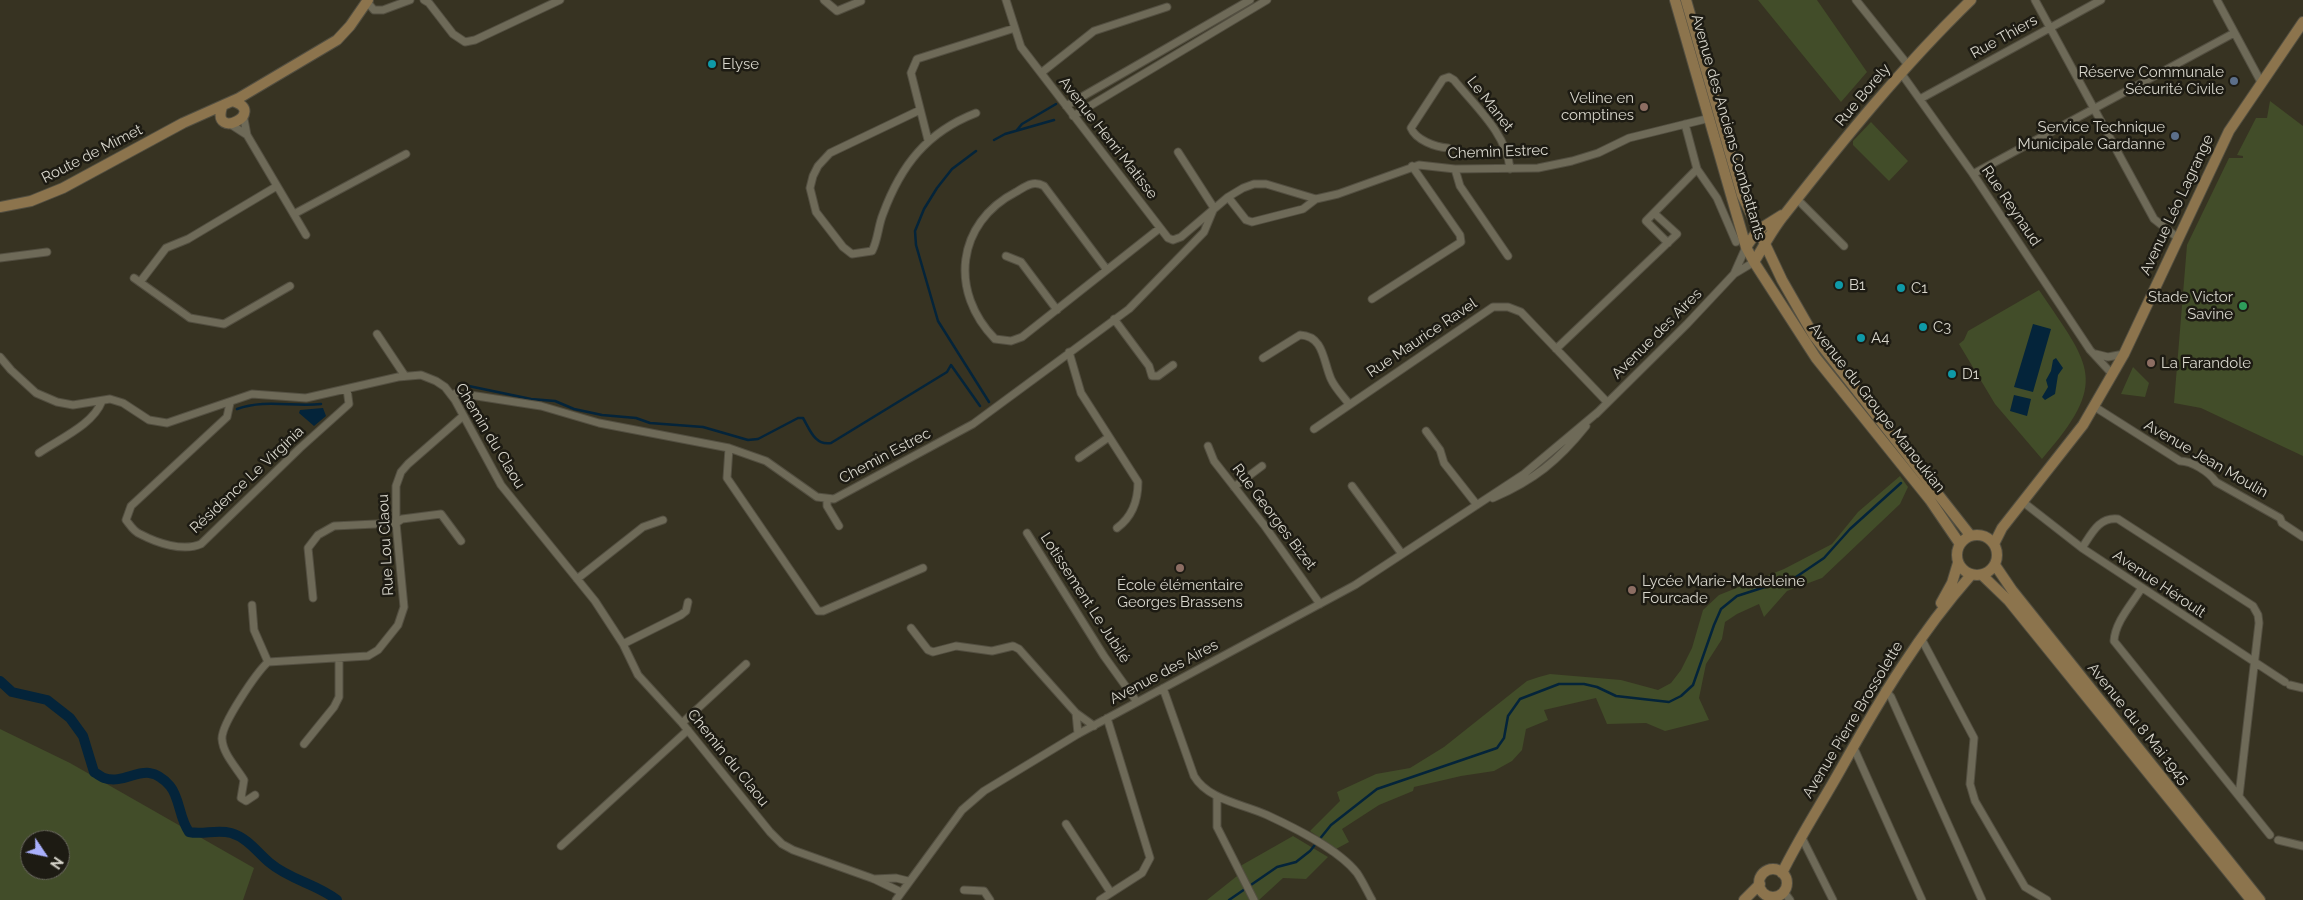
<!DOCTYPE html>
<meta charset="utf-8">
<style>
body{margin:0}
#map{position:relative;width:2303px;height:900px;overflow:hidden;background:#373322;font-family:Raleway,sans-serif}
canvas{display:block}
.north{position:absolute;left:20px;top:830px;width:50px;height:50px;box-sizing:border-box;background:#1d1b13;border:1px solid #68665d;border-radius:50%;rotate:124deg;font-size:14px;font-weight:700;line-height:20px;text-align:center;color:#d8d6cc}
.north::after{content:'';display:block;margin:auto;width:18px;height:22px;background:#a9b0fc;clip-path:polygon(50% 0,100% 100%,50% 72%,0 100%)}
</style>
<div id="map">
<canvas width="2303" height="900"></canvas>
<div class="north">N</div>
</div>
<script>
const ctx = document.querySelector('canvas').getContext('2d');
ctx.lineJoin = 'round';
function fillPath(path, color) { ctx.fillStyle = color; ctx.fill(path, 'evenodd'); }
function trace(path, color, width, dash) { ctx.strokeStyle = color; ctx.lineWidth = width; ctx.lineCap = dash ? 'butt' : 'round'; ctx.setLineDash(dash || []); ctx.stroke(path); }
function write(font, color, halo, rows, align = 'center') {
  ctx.font = font + ' Raleway,sans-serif'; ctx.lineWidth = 5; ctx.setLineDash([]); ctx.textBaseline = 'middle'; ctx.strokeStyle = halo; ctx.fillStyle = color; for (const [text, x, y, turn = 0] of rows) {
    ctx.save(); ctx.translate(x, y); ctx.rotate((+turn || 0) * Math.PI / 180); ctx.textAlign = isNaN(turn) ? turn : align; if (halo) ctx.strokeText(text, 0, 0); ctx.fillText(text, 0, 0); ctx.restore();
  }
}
const green = new Path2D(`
 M1758 0H1817L1867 72 1841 102Z
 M2270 101 2303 126V456L2201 408 2174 403 2187 245 2229 158H2243V156L2237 155 2256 118H2267Z
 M1871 122 1908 161 1889 181 1853 145V141Z
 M2039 290C2091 367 2110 381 2042 459L1995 404 1959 344 1964 340 1968 331Z
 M2133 367 2149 383 2145 397 2121 394Z
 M1900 476 1908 487 1900 504 1822 578 1787 591 1764 617 1759 604 1737 614 1725 622 1722 639 1706 664 1699 698 1709 720 1665 731 1646 723 1607 724 1596 698 1544 710 1548 720 1526 729 1522 750 1512 761 1494 771 1461 776 1414 787 1413 791 1379 805 1342 829 1349 842 1336 849 1310 831 1340 801 1337 792 1376 774 1410 768 1444 747 1527 681 1539 677 1550 674 1621 680 1658 690 1671 683 1681 670 1692 648 1703 610 1719 595 1784 569 1832 544 1858 512Z
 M0 729 70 763 254 868 243 900H0ZM30 840H60V870H30Z
 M1293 836 1328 857 1306 879 1283 878 1259 900H1207L1237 876 1242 865Z`);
const water = new Path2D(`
 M2033 324 2051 329 2033 392 2014 387Z
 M2056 358 2063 368 2058 375 2055 394 2045 400 2042 397 2048 387 2046 380 2051 371 2053 360Z
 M2014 395 2031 399 2027 416 2010 411Z
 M323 408 326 416 314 426 299 413 300 410Z`);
const stream = new Path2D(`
 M1017 130 1022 124 1056 104
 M994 140 1005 134 1054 120
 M976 151 952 169 937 188 924 209 915 231 916 245 938 321 989 402
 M459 384 531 399 555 401 574 409 602 415 636 418 650 423 703 427 748 440 758 439 798 418H803C810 430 815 446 831 443L947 372 951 365 980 406
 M237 409C264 399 293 407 321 404
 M1229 900 1277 867 1296 862 1310 851 1331 825 1377 789 1497 748 1504 738 1508 716 1520 699 1559 684H1584L1597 687 1616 696 1669 702 1681 696 1693 685 1714 625 1721 609 1737 596 1796 577 1824 558 1850 529 1901 483`);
const canal = new Path2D(`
 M0 681 12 692 47 700 70 718 83 736 94 772C97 774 101 777 104 778 129 786 145 757 170 786 180 798 179 818 189 832 203 835 217 829 231 833 248 838 257 852 270 863 290 880 317 884 337 900`);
const street = new Path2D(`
 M424 0 429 3 453 34 465 42 475 40 560 0
 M824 0 837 11 861 1
 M1006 0 1021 47 1168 238 1173 240 1181 237 1228 197 1243 188 1254 184H1266L1316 199 1338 194 1419 165 1455 169 1538 168 1572 161 1598 153 1629 138 1710 118
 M1856 0 1908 65
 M2035 0 2154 219 2178 238
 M2217 0 2261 82
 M367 2 374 10H383L410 0
 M1041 73 1094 31 1167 7
 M1901 73 1973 174 2090 350 2113 375
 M1920 99 2101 0
 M1066 106 1250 0
 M920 110 830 153 818 166 813 176 810 188 816 212 843 247 852 254 872 251C878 240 878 226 883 214 901 165 927 132 976 113
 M1073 116 1267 0
 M230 124 247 135 243 114
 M247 135 306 235
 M928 140 911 73 917 59 1015 28
 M1448 148C1435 147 1416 140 1411 128L1443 79 1449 77 1454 80C1475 106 1507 134 1510 169
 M1178 152 1214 208
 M1455 169 1460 186 1508 256
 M1697 169 1717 198 1736 242
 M1973 174 2234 33
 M1228 197 1246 220 1252 222 1303 209 1316 199
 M1797 199 1844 246
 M294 214 406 154
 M1668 243 1646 221 1697 169 1685 124
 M1006 256 1021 262 1057 310
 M0 258 47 252
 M1107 270 1044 186C1033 180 1026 186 1016 192 956 223 949 292 995 339L1011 341 1022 337 1160 228
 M1734 274 1746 247
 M134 278 190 318 224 324 290 286
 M140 282 166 248 188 239 277 186
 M1372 299 1461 242 1460 235 1412 166
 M1114 319 1149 366 1152 376H1158L1173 365
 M377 334 405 376
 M1556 349 1677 234 1654 213
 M1069 352 1081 393 1138 482C1138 500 1132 517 1117 528
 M2096 354 2108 357 2124 354
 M0 357 11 370 36 393 57 402 73 405 110 399 123 403 149 420 167 423 252 394 306 398 398 377 421 375 436 381 445 387 455 400 501 485 595 601 623 644 638 675 682 723 770 832 782 844 793 850 874 879 901 892
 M1263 358 1300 335C1324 336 1323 361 1331 379 1335 388 1343 396 1349 404
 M451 395 457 393 541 406 599 423 729 448 766 461 817 497 834 499 973 424 1129 309 1204 232 1214 208
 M230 403 227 417 131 506 126 520C130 525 134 532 140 534 157 543 183 552 201 544L300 448 349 404 347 389
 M2095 407 2180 461C2192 461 2209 472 2216 482L2280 518 2282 523 2303 537
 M1596 414 1687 324 1734 274 1754 262
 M1314 429 1493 307H1508L1521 312 1607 402
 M1426 431 1440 450 1444 463 1477 505
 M1208 446 1214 461 1264 525 1320 604
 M729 448 727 478 818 611H823L923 568
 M39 453C59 439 93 425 102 401
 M1079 458 1109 437
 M1352 486 1402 554
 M1234 487 1262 466
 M1493 498C1534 480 1558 461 1586 426
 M827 500V506L839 526
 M2023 502 2082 548 2285 682
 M1027 533 1104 656 1137 702
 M2082 548C2092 533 2099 517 2118 519L2253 606 2258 615 2259 623 2239 796
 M577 579 643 527 663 520
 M2141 589C2132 604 2115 622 2114 641L2270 835
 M313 598 308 548 318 535 334 526 396 523 402 519 441 514 461 541
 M252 605 254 630 268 662
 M911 628 928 650 933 652 956 646 992 651 1013 646 1019 649 1076 713
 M1921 638 1974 738 1970 784 1975 801 2025 887 2047 900
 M623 644 681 615 686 611 688 602
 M2290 685 2303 688
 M1163 688 1194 776C1208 800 1243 804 1267 815 1295 828 1338 849 1357 873 1363 882 1367 891 1372 900
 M1885 690 1891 697 1982 900
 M682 723 746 664
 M1078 734 1076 713 1094 726
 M304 744 334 707 339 697V658
 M1853 746 1922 900
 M255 795 246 801 241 798 244 780C236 767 223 754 222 739 221 724 257 672 268 662L368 656 378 650 398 625 404 607 396 523V486L401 472 408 464 463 416
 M1217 796V827L1254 900
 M1066 824 1111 893
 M1801 836 1833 900
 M2278 840 2303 846
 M561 846 688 730
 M874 879 896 878 908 881
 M964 890 984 891 990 900
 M1784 892 1790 900
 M896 900 962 810 984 791 1078 734 1355 585 1524 474 1598 412
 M1100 900 1142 873 1150 858 1107 718`);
const secondary = new Path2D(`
 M1675 0 1746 247 1754 262 1816 358 1930 500 1960 544
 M1686 0 1742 195 1782 280 1814 336 1970 535
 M222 107C211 141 268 113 233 101
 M0 207 31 201 63 188 183 123 239 98 337 40 350 26 368 0
 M1746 247 1758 230 1782 215
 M1754 262C1764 246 1773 228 1785 214 1843 140 1903 66 1971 0
 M1957 555a20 20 0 1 1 40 0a20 20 0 1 1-40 0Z
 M1994 544 2002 528 2083 425 2124 354 2229 131 2303 22
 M1995 565 2012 590 2260 900
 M1982 575 2009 601 2251 900
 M1941 603 1952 583 1958 563
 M1759 883a14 14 0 1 1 28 0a14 14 0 1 1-28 0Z
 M1782 873C1800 836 1822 803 1842 767 1880 699 1919 634 1971 575
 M1744 900 1760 884`);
const markers = [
 [712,64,5,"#0f9aa8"],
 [2234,81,5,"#5c6f8a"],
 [1644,107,5,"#8d6e63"],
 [2175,136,5,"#5c6f8a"],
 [1839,285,5,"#0f9aa8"],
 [1901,288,5,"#0f9aa8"],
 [2243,306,5,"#2e9e5b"],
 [1923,327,5,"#0f9aa8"],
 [1861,338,5,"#0f9aa8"],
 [2151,363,5,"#8d6e63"],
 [1952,374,5,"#0f9aa8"],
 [1180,568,5,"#8d6e63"],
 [1632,590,5,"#8d6e63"]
];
const streetNames = [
 ["Rue Thiers",2004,37,-29],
 ["Rue Borely",1863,95,-50],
 ["Le Manet",1490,104,52],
 ["Avenue des Anciens Combattants",1728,127,74],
 ["Avenue Henri Matisse",1108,138,52],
 ["Chemin Estrec",1498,152,-2],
 ["Route de Mimet",92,154,-27],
 ["Avenue Léo Lagrange",2177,205,-65],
 ["Rue Reynaud",2011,206,56],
 ["Avenue des Aires",1657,334,-45],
 ["Rue Maurice Ravel",1422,338,-34],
 ["Avenue du Groupe Manoukian",1877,408,52],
 ["Chemin du Claou",490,436,59],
 ["Chemin Estrec",885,456,-28],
 ["Avenue Jean Moulin",2206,459,30],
 ["Résidence Le Virginia",247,480,-43],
 ["Rue Georges Bizet",1274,517,53],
 ["Rue Lou Claou",386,545,-93],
 ["Avenue Héroult",2159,584,34],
 ["Lotissement Le Jubilé",1085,598,57],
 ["Avenue des Aires",1164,672,-28],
 ["Avenue Pierre Brossolette",1853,720,-59],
 ["Avenue du 8 Mai 1945",2138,724,51],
 ["Chemin du Claou",728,758,51]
];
const poiNames = [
 ["Elyse",722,64],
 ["Réserve Communale",2224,72,"right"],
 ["Sécurité Civile",2224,89,"right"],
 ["Veline en",1634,98,"right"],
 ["comptines",1634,115,"right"],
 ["Service Technique",2165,127,"right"],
 ["Municipale Gardanne",2165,144,"right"],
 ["B1",1849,285],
 ["C1",1911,288],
 ["Stade Victor",2233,297,"right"],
 ["Savine",2233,314,"right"],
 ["C3",1933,327],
 ["A4",1871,338],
 ["La Farandole",2161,363],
 ["D1",1962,374],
 ["Lycée Marie-Madeleine",1642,581],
 ["Fourcade",1642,598],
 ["École élémentaire",1180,585,"center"],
 ["Georges Brassens",1180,602,"center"]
];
fillPath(green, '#424d29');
fillPath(water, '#04243a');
trace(stream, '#04243a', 2.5);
trace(canal, '#04243a', 10);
trace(street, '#534f41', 9);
trace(secondary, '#534f41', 12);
trace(street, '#6e6a58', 7);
trace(secondary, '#8c744d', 10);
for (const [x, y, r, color] of markers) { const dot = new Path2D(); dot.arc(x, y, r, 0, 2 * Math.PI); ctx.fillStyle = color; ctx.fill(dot); trace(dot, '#1d1b13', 2); }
write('15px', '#d8d6cc', '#1d1b13', streetNames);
write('15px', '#d8d6cc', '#1d1b13', poiNames, 'left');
</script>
